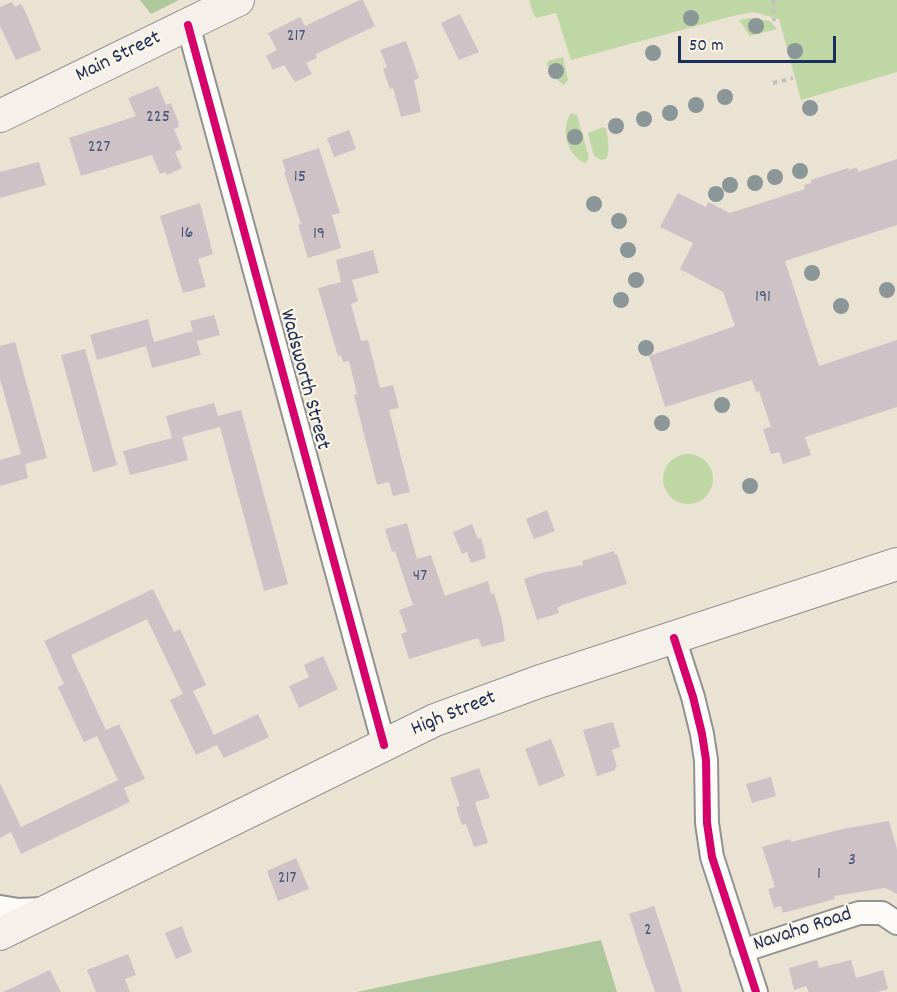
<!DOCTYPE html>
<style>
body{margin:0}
#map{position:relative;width:897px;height:992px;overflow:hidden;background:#eae2d3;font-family:Dekko,sans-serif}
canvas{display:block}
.scale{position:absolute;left:678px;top:36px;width:158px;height:27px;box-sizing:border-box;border:3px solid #1b2f5e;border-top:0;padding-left:8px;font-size:18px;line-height:21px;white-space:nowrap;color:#1b2f5e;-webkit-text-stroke:4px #fcf5e5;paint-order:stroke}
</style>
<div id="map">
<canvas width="897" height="992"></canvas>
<div class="scale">50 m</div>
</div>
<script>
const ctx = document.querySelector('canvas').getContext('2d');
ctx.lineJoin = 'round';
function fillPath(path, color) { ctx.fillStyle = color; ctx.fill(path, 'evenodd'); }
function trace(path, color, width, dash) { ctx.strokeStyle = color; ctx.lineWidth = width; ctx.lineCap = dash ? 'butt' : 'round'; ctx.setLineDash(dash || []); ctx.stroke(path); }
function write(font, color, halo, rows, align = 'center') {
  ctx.font = font + ' Dekko,sans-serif'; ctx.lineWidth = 4.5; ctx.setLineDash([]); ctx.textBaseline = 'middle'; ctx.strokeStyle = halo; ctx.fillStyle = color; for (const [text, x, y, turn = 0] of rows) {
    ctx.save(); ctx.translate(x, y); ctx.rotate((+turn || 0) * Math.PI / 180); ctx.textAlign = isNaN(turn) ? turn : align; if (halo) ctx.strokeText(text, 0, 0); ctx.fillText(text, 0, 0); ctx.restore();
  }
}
const green = new Path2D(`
 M529 0H897V72L801 100 779 19 753 12 733 16 571 60 556 13 536 18 533 13Z
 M749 18 770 21 777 29 750 36 739 20Z
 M563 57 568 80 564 85 552 76 547 65 548 61Z
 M571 113 577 115 589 158 585 163C567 156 560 128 571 113Z
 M603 127 606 129C608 138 610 149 607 158L602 160 594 156 588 133Z
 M663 479a25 25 0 1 1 50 0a25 25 0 1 1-50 0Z`);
const forest = new Path2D(`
 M140 0H179L151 14Z
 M601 940 617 992H357Z`);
const building = new Path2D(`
 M360 0H363L375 26 316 54 317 58 306 63 312 74 295 82 284 65 273 70 266 56 277 50 268 33 300 17 305 26Z
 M12 2 15 7 21 4 26 13 41 50 16 60 0 26V7Z
 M460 14 479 52 459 60 441 23Z
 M406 41 419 78 414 80 421 112 401 117 393 88 390 89 383 69 387 67 380 50Z
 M158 86 166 105 171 103 178 121 179 127 174 129 182 149 175 152 182 168 167 175 165 172 160 174 152 155 81 176 69 138 136 116 128 98Z
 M349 130 356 149 334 157 327 138Z
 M319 148 340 213 332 215 341 248 308 258 298 225 301 224 284 172 286 171 282 160Z
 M897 159V225L785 261 819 366 897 340V407L805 437 811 455 783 464 779 452 771 454 763 429 771 427 759 391 756 392 752 380 665 407 649 356 735 326 723 292 680 269 693 243 660 227 678 193 706 207 708 202 730 213 805 189 804 185 811 183V180L829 174 848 168 849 170 857 167 858 172Z
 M39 162 46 185 0 198V172Z
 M200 203 213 254 198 259 206 287 183 293 160 216Z
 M373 250 379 273 352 280 358 301 351 304 361 341 368 340 380 388 393 385 399 408 389 410 410 492 393 496 389 482 377 485 354 395 357 394 349 361 343 362 341 355 338 356 318 288 341 282 336 260Z
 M214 315 220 335 197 341 201 355 152 368 146 346 97 360 90 335 148 319 154 342 193 331 190 321Z
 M15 342 47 458 25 464 28 478 0 486V460L21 454 0 379V346Z
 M85 349 117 465 93 472 61 355Z
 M214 403 218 416 241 410 288 584 264 591 220 427 182 437 188 460 130 475 123 451 172 438 166 416Z
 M547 510 555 531 534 539 526 519Z
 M407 523 417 559 431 555 445 596 488 581 491 594 494 593 502 621 505 641 482 647 478 638 409 659 401 634 407 632 399 610 413 605 395 551 392 552 385 529Z
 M472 524 478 539 481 537 486 558 471 563 467 552 462 554 453 532Z
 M614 551 615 555 617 554 627 584 562 605 557 608 559 613 537 620 524 579 541 573 583 565 582 561Z
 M153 589 174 632 180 629 206 685 193 691 214 735 258 714 269 737 224 758 217 745 196 755 170 700 183 694 147 619 71 655 106 730 119 724 145 779 124 788 130 802 21 854 11 832 0 838V783L21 827 118 780 97 736 84 742 58 687 64 684 44 641Z
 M323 656 338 689 299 708 289 686 309 677 304 665Z
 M613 722 620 747 612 750 617 767 615 768V770L597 776 583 730Z
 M551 739 565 776 539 786 525 749Z
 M479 768 490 798 475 802 488 843 474 847 466 824 462 825 456 807 460 806 450 778Z
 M771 777 776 796 752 803 746 784Z
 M889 821 897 849V894L885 888 834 896 835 899 783 913 781 906 774 908 768 889 775 887 762 847 790 839 791 842 843 829Z
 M296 858 309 889 278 901 267 871Z
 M654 906 673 963 682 992H655L643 957 629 914Z
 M182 926 192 952 176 959 165 933Z
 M128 954 136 975 125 979 130 992H96L87 970Z
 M817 960 819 968 851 960 856 978 883 970 888 989 878 992H809L806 986 794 990 789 968Z
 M50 970 61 992H3Z`);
const path = new Path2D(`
 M773 0 774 21
 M773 83 793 78`);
const minor = new Path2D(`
 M188 25 384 745
 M674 638 693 697 702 734 706 760 707 823 712 857 756 992
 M742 951 859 913H882L897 923`);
const tertiary = new Path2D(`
 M0 910 18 913 44 912`);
const secondary = new Path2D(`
 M0 116 238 0
 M0 934 435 720 538 682 897 564`);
const cycleway = new Path2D(`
 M188 25 384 745
 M674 638 693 697 702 734 706 760 707 823 712 857 756 992`);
const trees = [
 [691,18],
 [756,26],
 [795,51],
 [653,53],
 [556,71],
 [725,97],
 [696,105],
 [810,108],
 [670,113],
 [644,119],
 [616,126],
 [575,137],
 [800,171],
 [775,177],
 [755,183],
 [730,185],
 [716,194],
 [594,204],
 [619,221],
 [628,250],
 [812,273],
 [636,280],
 [887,290],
 [621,300],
 [841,306],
 [646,348],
 [722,405],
 [662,423],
 [750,486]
];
const numberNames = [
 ["217",296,38],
 ["225",158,119],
 ["227",99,149],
 ["15",300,179],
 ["16",187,235],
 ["19",319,236],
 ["191",763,299],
 ["47",420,578],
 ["3",852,862],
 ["1",819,876],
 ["217",287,880],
 ["2",648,932]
];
const streetNames = [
 ["Main Street",119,58,-26],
 ["Wadsworth Street",303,380,75],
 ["High Street",454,715,-22],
 ["Navaho Road",803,931,-18]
];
fillPath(green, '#bfd7a4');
fillPath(forest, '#aec79b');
fillPath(building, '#cec2c7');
trace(minor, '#939292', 26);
trace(tertiary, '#939292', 32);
trace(secondary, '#939292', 34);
trace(path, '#c0c0c2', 4, [4.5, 4.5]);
trace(minor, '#fcfbf8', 22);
trace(tertiary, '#fcfbf8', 28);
trace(secondary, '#f5f0ea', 32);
trace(cycleway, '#d6006c', 8);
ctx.fillStyle = '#8a9697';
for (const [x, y] of trees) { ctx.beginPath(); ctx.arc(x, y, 8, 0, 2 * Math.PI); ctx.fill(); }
write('18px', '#485478', null, numberNames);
write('21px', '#1b2f5e', '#fcf5e5', streetNames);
</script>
